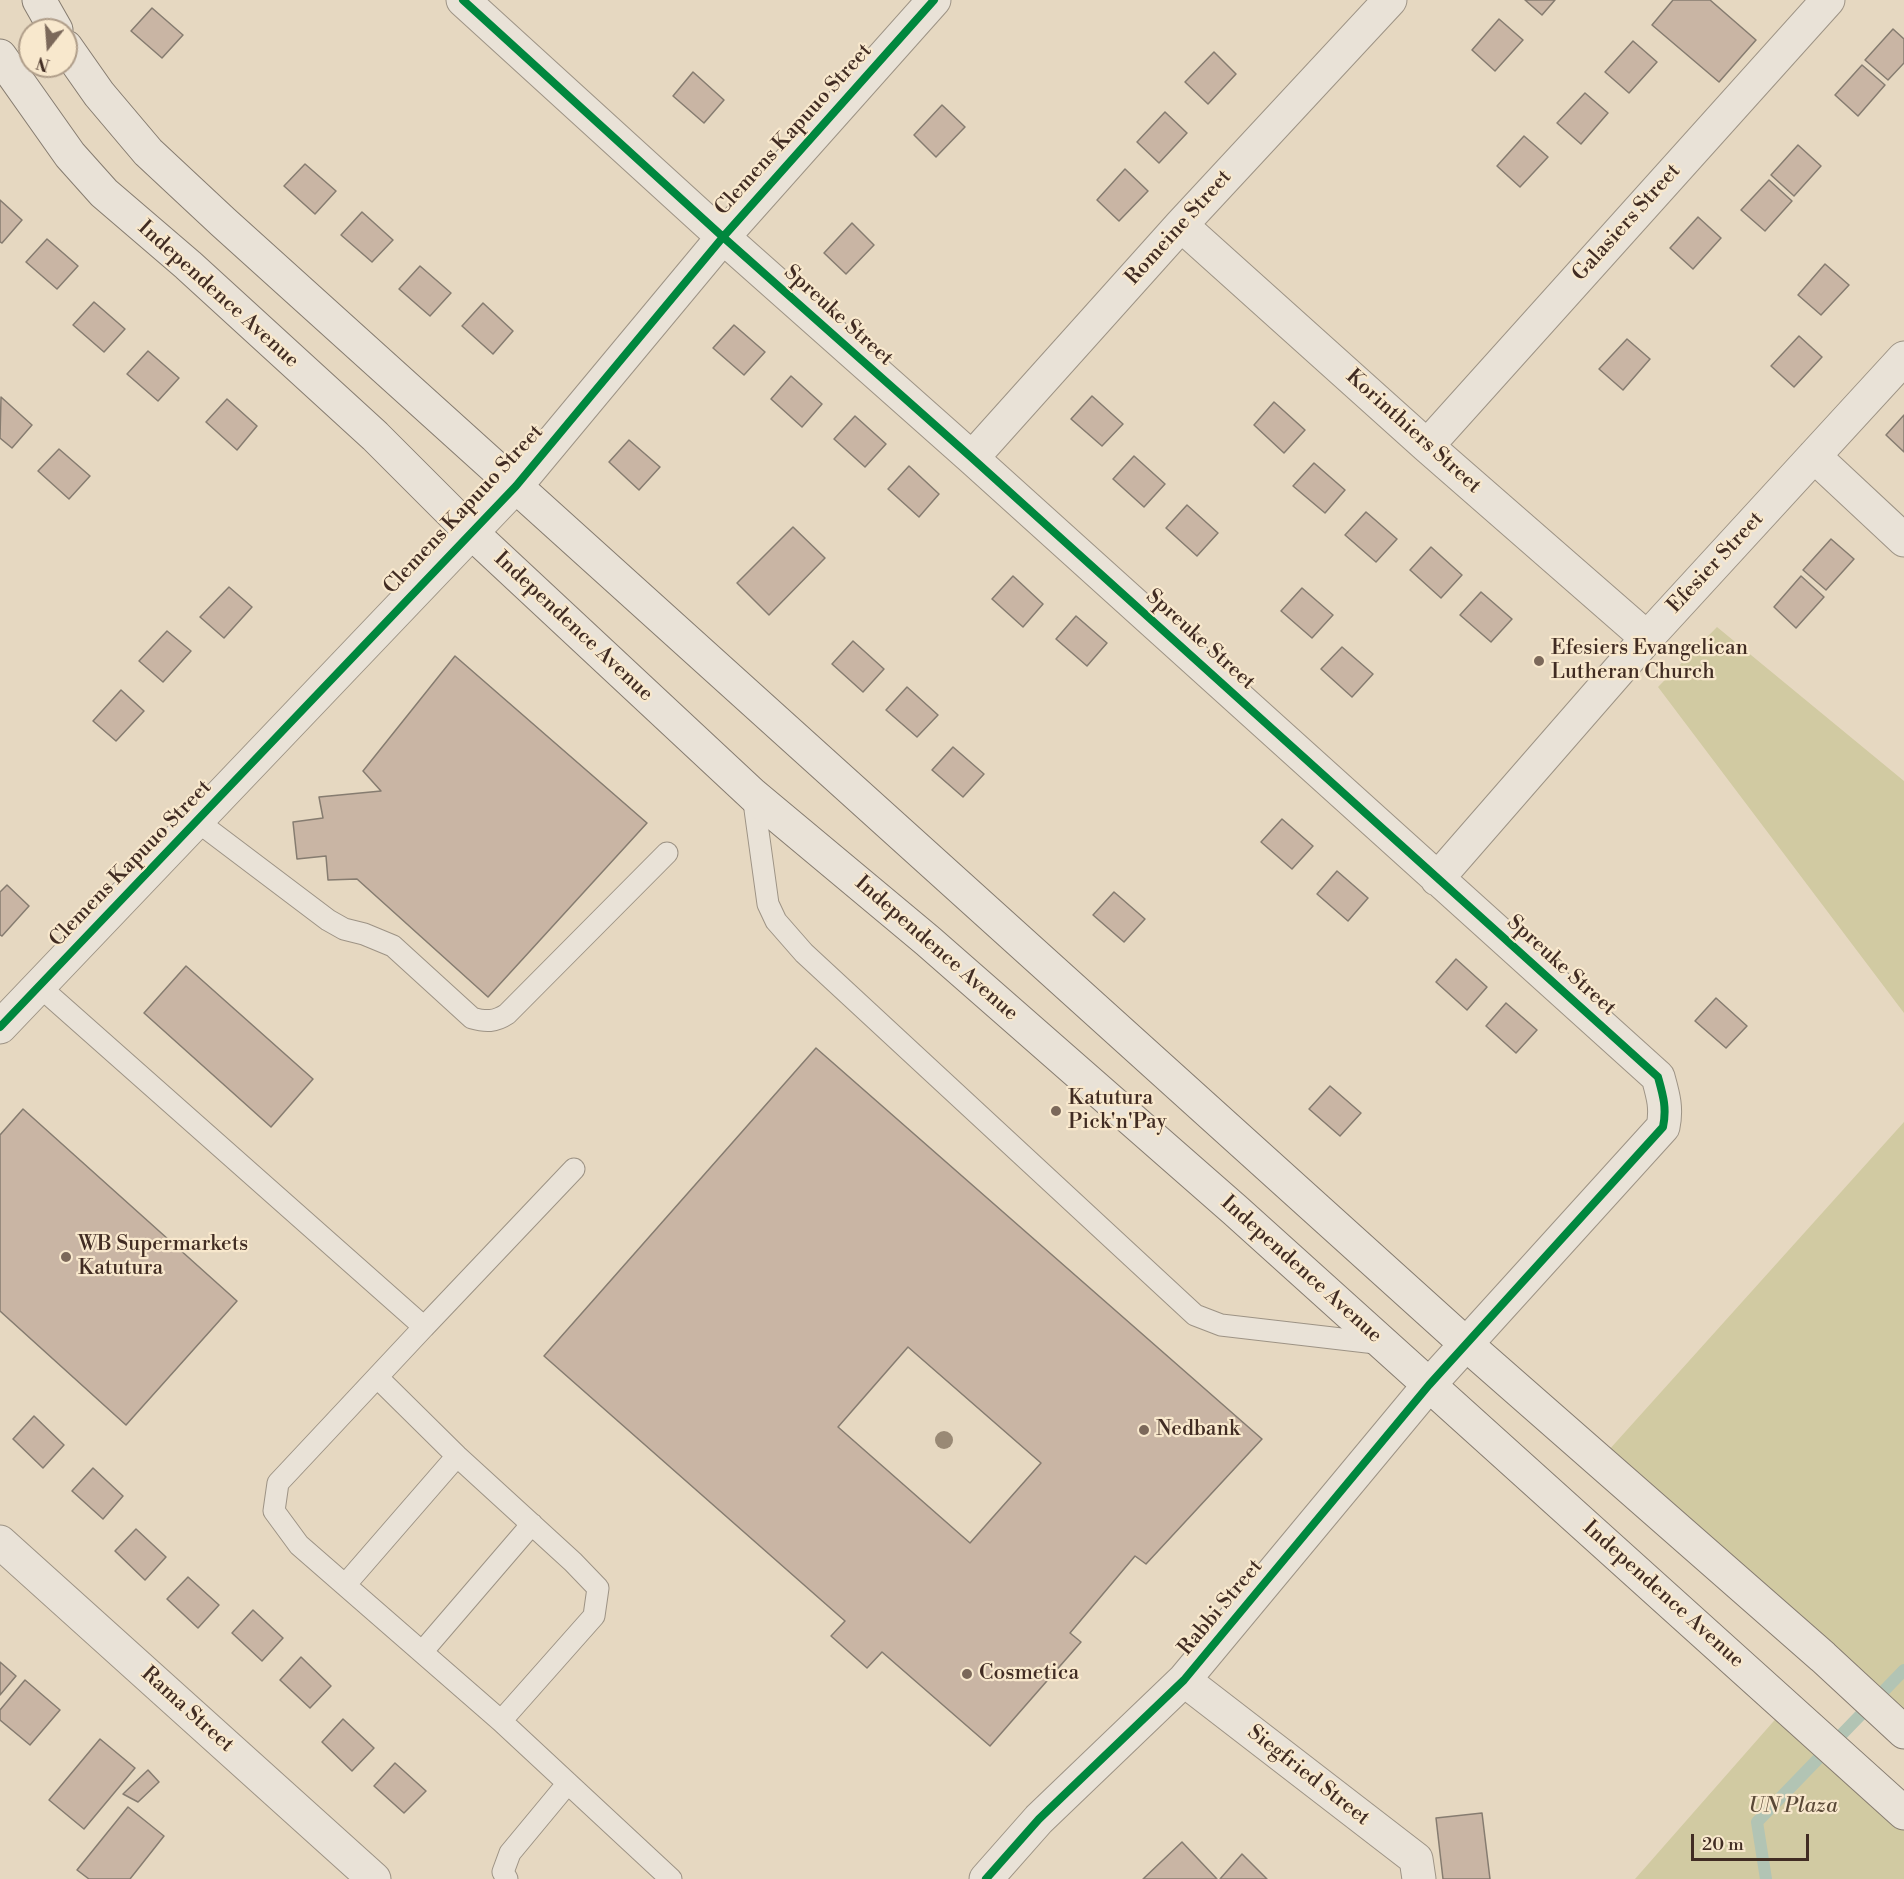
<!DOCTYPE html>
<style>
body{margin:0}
#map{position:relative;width:1904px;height:1879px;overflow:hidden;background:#e6d8c1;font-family:"Libre Bodoni",serif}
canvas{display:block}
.north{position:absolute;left:18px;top:18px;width:60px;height:60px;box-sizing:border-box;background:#f8e8cd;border:2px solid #af9d89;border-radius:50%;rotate:197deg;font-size:16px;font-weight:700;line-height:24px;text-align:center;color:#412c23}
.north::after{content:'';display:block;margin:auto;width:21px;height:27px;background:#7b685a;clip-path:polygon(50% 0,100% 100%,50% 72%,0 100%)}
.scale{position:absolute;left:1691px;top:1834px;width:118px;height:27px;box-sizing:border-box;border:3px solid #412c23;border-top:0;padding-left:8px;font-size:18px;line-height:21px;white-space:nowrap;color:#412c23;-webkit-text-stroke:4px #f8e8cd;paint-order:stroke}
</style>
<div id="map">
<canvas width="1904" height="1879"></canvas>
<div class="north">N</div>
<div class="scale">20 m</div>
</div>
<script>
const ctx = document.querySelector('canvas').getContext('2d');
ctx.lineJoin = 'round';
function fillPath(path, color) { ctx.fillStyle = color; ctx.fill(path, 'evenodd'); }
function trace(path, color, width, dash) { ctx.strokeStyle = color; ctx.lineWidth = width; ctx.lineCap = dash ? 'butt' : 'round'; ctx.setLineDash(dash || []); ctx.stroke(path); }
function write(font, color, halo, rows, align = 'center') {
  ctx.font = font + ' "Libre Bodoni",serif'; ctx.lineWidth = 4.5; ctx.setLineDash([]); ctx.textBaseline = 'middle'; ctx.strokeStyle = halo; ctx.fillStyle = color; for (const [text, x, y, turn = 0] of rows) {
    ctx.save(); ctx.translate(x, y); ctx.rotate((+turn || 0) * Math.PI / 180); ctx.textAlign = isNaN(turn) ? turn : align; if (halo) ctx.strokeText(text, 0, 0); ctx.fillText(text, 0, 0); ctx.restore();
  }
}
const green = new Path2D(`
 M1717 627 1904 781V1013L1658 687Z
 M1904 1122V1735L1599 1461Z
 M1787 1706 1904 1812V1879H1635Z`);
const stream = new Path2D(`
 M1766 1879 1757 1822 1904 1670`);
const building = new Path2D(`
 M1525 0H1555L1542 15Z
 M1673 0H1710L1756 40 1719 82 1652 25Z
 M152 8 183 35 162 58 131 31Z
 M1499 19 1523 40 1495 71 1472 50Z
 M1893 29 1904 39V63L1888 80 1865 60Z
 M1633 41 1657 62 1629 93 1605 72Z
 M1214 52 1236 74 1208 104 1185 82Z
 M1862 65 1885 85 1858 116 1835 95Z
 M693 72 724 100 704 123 673 96Z
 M1585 93 1608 113 1581 144 1557 123Z
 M942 105 965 127 936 157 914 135Z
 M1165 112 1187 133 1159 163 1137 142Z
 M1524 136 1548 157 1520 187 1497 166Z
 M1798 145 1821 166 1794 196 1771 175Z
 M305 164 336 191 315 214 284 186Z
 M1125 169 1148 191 1119 221 1097 200Z
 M1769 180 1792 201 1765 231 1741 210Z
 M0 200 22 220 2 243 0 242Z
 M362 212 393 240 372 262 341 235Z
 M1698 217 1721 238 1693 269 1670 248Z
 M852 223 874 245 846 274 824 253Z
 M47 239 78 266 57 289 26 262Z
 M1825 264 1849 285 1821 315 1798 295Z
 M420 266 451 293 430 316 399 289Z
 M94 302 125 329 104 352 73 325Z
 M483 303 513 331 493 354 462 326Z
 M734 325 765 352 744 375 713 348Z
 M1799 336 1822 357 1794 387 1771 366Z
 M1627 339 1650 359 1623 390 1599 369Z
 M148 351 179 378 158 401 127 374Z
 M791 376 822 404 802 427 771 399Z
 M1092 396 1123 424 1102 446 1071 419Z
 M1 397 32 425 12 448 0 438Z
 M227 399 257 426 237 450 206 422Z
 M1274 402 1305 430 1284 453 1254 425Z
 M1904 415V452L1886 435Z
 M855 416 886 444 865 467 834 439Z
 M629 440 660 467 639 490 609 462Z
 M59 449 90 476 69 499 38 471Z
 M1134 456 1165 484 1144 507 1113 479Z
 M1314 463 1345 490 1325 513 1293 486Z
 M909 466 939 494 919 517 888 489Z
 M1187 505 1218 533 1197 556 1166 528Z
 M1366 512 1397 539 1376 562 1345 535Z
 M793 527 825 558 769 615 737 583Z
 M1831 539 1854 559 1826 590 1803 570Z
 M1431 547 1462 575 1441 598 1410 570Z
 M1013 576 1043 604 1023 627 992 599Z
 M1801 576 1824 597 1796 628 1774 607Z
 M229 587 252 607 224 638 200 617Z
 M1302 588 1333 615 1312 638 1281 611Z
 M1481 592 1512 619 1491 642 1460 615Z
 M1076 616 1107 643 1087 666 1056 639Z
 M167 631 191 651 163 682 139 661Z
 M853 641 884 669 863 692 832 664Z
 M1342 647 1373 674 1352 697 1321 669Z
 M455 656 647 823 488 997 357 879 328 880 326 856 297 859 293 822 323 818 319 797 381 791 363 771Z
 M907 687 938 715 917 737 886 710Z
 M121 690 144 711 116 741 93 721Z
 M953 747 984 774 963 797 932 770Z
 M1282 819 1313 846 1292 869 1261 842Z
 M1337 871 1368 898 1348 921 1317 894Z
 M7 885 29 906 2 936 0 935V892Z
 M1114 892 1145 919 1124 942 1093 915Z
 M1456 959 1487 987 1467 1010 1436 982Z
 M186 966 313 1079 271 1127 144 1013Z
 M1716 998 1747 1026 1726 1048 1695 1021Z
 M1506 1003 1537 1030 1516 1053 1486 1026Z
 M816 1048 1262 1439 1146 1564 1135 1556 1070 1633 1081 1642 990 1746 882 1652 867 1668 831 1636 845 1621 544 1356ZM908 1347 1041 1463 970 1543 838 1427Z
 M1330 1086 1361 1113 1340 1136 1309 1109Z
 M23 1109 237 1301 126 1425 0 1311V1135Z
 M34 1416 64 1445 43 1468 13 1439Z
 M93 1468 123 1496 103 1519 72 1491Z
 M136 1529 166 1557 145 1580 115 1551Z
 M188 1577 219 1605 198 1628 167 1599Z
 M253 1610 283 1638 262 1661 232 1633Z
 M301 1657 331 1686 310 1708 280 1680Z
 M0 1662 16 1676 0 1695Z
 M25 1680 60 1710 30 1745 0 1720V1710Z
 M343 1719 374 1748 352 1771 322 1742Z
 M100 1739 135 1768 84 1829 49 1800Z
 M395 1763 426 1791 404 1813 374 1786Z
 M148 1770 159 1782 138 1802 123 1794Z
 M128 1807 164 1836 130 1879H89L77 1870Z
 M1482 1813 1490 1879H1443L1436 1818Z
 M1182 1842 1217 1879H1143Z
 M1242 1854 1267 1879H1220Z`);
const service = new Path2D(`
 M753 795 768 904 776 921 804 953 1195 1315 1221 1325 1384 1344
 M197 821 328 920 344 929 364 934 393 946 472 1018C486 1022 495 1022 507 1014L667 853
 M39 986 424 1327 278 1483 274 1511 299 1545 501 1721 671 1879
 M424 1327 574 1169
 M378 1378 457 1456 573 1562 598 1588 594 1616 501 1721
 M345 1585 457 1456
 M422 1652 532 1524
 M507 1879 503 1872 510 1853 568 1783`);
const minor = new Path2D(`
 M463 0 723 237 972 458 1658 1077C1663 1095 1667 1108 1663 1127L1429 1385 1184 1680 1039 1819 986 1879
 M1181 225 1427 446 1647 638
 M1427 446 1828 0
 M1814 456 1904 540
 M972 458 1181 225 1390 0
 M1437 879 1647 638 1904 358
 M0 1027 516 486 723 237 934 0
 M0 1542 374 1879
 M1184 1680 1416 1859 1419 1879`);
const secondary = new Path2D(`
 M39 0 56 30
 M66 47 99 94 148 152 223 222 1466 1344 1823 1657 1904 1732
 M0 56 70 155 104 193 188 265 375 436 471 532 753 795 928 941 1235 1210 1904 1813`);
const cycleway = new Path2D(`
 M463 0 723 237 972 458 1658 1077C1663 1095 1667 1108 1663 1127L1429 1385 1184 1680 1039 1819 986 1879
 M0 1027 516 486 723 237 934 0`);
const trees = [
 [944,1440]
];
const markers = [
 [1539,661,6,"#7b685a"],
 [1056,1111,6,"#7b685a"],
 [66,1257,6,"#7b685a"],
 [1144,1430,6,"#7b685a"],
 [967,1674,6,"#7b685a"]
];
const streetNames = [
 ["Clemens Kapuuo Street",794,130,-48],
 ["Galasiers Street",1627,223,-48],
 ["Romeine Street",1179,228,-48],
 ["Independence Avenue",218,295,42],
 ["Spreuke Street",838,316,42],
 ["Korinthiers Street",1413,432,42],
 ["Clemens Kapuuo Street",464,510,-47],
 ["Efesier Street",1716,563,-47],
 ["Independence Avenue",573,627,43],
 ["Spreuke Street",1200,640,42],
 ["Clemens Kapuuo Street",131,864,-46],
 ["Independence Avenue",936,949,41],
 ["Spreuke Street",1561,966,42],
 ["Independence Avenue",1301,1270,42],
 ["Independence Avenue",1663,1595,42],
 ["Rabbi Street",1221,1608,-50],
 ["Rama Street",187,1710,42],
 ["Siegfried Street",1308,1776,38]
];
const poiNames = [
 ["Efesiers Evangelican",1551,649],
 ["Lutheran Church",1551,673],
 ["Katutura",1068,1099],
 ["Pick'n'Pay",1068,1123],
 ["WB Supermarkets",78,1245],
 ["Katutura",78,1269],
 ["Nedbank",1156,1430],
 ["Cosmetica",979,1674]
];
const parkNames = [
 ["UN Plaza",1793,1807]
];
fillPath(green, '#d1caa2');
trace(stream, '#b2c4b4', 12);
fillPath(building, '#c9b5a4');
trace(building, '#867c70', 1.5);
trace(service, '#9d9385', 23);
trace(minor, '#9d9385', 35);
trace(secondary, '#867c70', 35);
trace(service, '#e9e2d7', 21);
trace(minor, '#e9e2d7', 33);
trace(secondary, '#e9e2d7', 33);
trace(cycleway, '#00873e', 8);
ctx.fillStyle = '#998975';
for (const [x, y] of trees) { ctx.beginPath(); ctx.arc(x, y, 9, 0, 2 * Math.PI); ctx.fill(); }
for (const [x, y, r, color] of markers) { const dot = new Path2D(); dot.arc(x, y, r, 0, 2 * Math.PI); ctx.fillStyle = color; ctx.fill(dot); trace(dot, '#f8e8cd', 2); }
write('21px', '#412c23', '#f8e8cd', streetNames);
write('21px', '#412c23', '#f8e8cd', poiNames, 'left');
write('italic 21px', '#5a4937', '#f8e8cd', parkNames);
</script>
